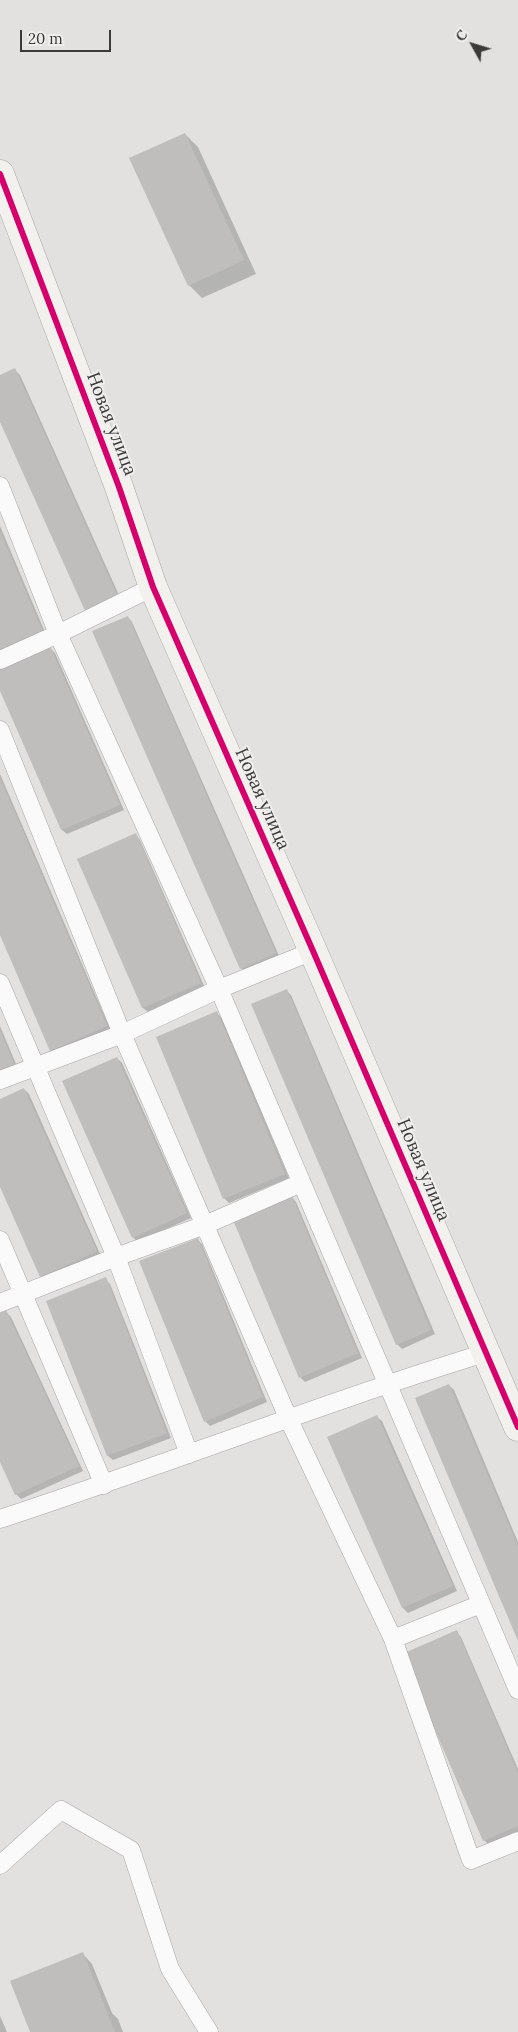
<!DOCTYPE html>
<meta charset="utf-8">
<style>
body{margin:0}
#map{position:relative;width:518px;height:2032px;overflow:hidden;background:#e2e1e0;font-family:Lora,serif}
canvas{display:block}
.north{position:absolute;left:448px;top:20px;width:50px;height:50px;-webkit-text-stroke:4px #f0eeec;paint-order:stroke;rotate:309deg;font-size:14px;font-weight:700;line-height:20px;text-align:center;color:#3b3a39}
.north::after{content:'';display:block;margin:auto;width:18px;height:22px;background:#3b3a39;clip-path:polygon(50% 0,100% 100%,50% 72%,0 100%)}
.scale{position:absolute;left:20px;top:30px;width:91px;height:22px;box-sizing:border-box;border:2px solid #3b3a39;border-top:0;padding-left:6px;font-size:15px;line-height:18px;white-space:nowrap;color:#3b3a39;-webkit-text-stroke:4px #f0eeec;paint-order:stroke}
</style>
<div id="map">
<canvas width="518" height="2032"></canvas>
<div class="north">С</div>
<div class="scale">20 m</div>
</div>
<script>
const ctx = document.querySelector('canvas').getContext('2d');
ctx.lineJoin = 'round';
function fillPath(path, color) { ctx.fillStyle = color; ctx.fill(path, 'evenodd'); }
function trace(path, color, width, dash) { ctx.strokeStyle = color; ctx.lineWidth = width; ctx.lineCap = dash ? 'butt' : 'round'; ctx.setLineDash(dash || []); ctx.stroke(path); }
function write(font, color, halo, rows, align = 'center') {
  ctx.font = font + ' Lora,serif'; ctx.lineWidth = 4; ctx.setLineDash([]); ctx.textBaseline = 'middle'; ctx.strokeStyle = halo; ctx.fillStyle = color; for (const [text, x, y, turn = 0] of rows) {
    ctx.save(); ctx.translate(x, y); ctx.rotate((+turn || 0) * Math.PI / 180); ctx.textAlign = isNaN(turn) ? turn : align; if (halo) ctx.strokeText(text, 0, 0); ctx.fillText(text, 0, 0); ctx.restore();
  }
}
const shadow = new Path2D(`
 M185 134 198 147 256 274 202 298 189 285Z
 M15 370 20 375 123 604 0 419V376Z
 M0 526 47 637 0 657Z
 M128 617 132 622 280 958 246 973 241 968Z
 M50 648 55 653 124 810 67 834 62 830 0 688V670Z
 M0 774 111 1031 56 1055 51 1050 0 932Z
 M136 835 140 840 205 988 148 1012 143 1008 79 860Z
 M286 990 291 995 435 1334 402 1349 397 1344Z
 M217 1013 222 1018 289 1178 229 1203 224 1198 157 1038Z
 M0 1026 19 1071 0 1080Z
 M117 1058 122 1063 191 1218 137 1242 133 1237Z
 M24 1089 29 1094 101 1256 46 1281 41 1276 0 1184V1100Z
 M292 1197 296 1202 362 1358 305 1382 300 1377Z
 M197 1239 202 1244 267 1402 210 1426 205 1421Z
 M105 1279 110 1284 171 1438 113 1460 108 1456 48 1302Z
 M6 1312 11 1317 83 1471 21 1499 16 1494 0 1459V1315Z
 M449 1385 454 1390 518 1542V1638Z
 M377 1417 382 1421 457 1591 408 1613 403 1608 329 1438Z
 M456 1632 461 1637 518 1769V1832L489 1845 484 1840Z
 M83 1954 92 1964 112 2013 118 2019 123 2032H33Z
 M0 2016 7 2032H0Z`);
const building = new Path2D(`
 M185 133 244 260 188 286 129 158Z
 M15 368 119 599 86 613 0 422V375Z
 M0 531 43 632 0 650Z
 M128 616 276 953 240 969 92 631Z
 M50 646 120 805 61 830 0 691V668Z
 M0 778 107 1026 50 1051 0 935Z
 M136 833 201 983 142 1008 77 859Z
 M287 989 431 1330 396 1345 251 1004Z
 M217 1011 285 1174 223 1199 156 1037Z
 M0 1030 15 1066 0 1073Z
 M117 1057 187 1213 132 1238 62 1081Z
 M24 1088 97 1251 40 1277 0 1187V1099Z
 M292 1196 358 1353 299 1378 233 1220Z
 M198 1238 263 1397 204 1422 139 1261Z
 M106 1277 167 1433 107 1456 46 1301Z
 M6 1310 79 1466 15 1495 0 1462V1313Z
 M449 1384 518 1546V1641L415 1398Z
 M377 1415 453 1586 402 1608 327 1437Z
 M457 1630 518 1773V1826L483 1841 402 1654Z
 M83 1952 115 2032H30L10 1981Z`);
const lane = new Path2D(`
 M0 486 58 634 219 989 518 1690
 M0 660 58 634 153 587
 M0 730 122 1034 289 1420 393 1639 471 1860 518 1841
 M0 983 116 1257 189 1454
 M0 1080 122 1034 219 989 313 951
 M0 1240 104 1485
 M0 1303 116 1257 205 1225 301 1183
 M0 1519C162 1466 322 1403 485 1353
 M393 1639 481 1604
 M0 1865 61 1810 131 1850 170 1969 209 2032`);
const secondary = new Path2D(`
 M0 174 119 487 153 587 313 951 518 1427`);
const cycleway = new Path2D(`
 M0 174 119 487 153 587 313 951 518 1427`);
const streetNames = [
 ["Новая улица",111,424,69],
 ["Новая улица",262,799,66],
 ["Новая улица",423,1170,67]
];
fillPath(shadow, '#0003');
fillPath(building, '#bfbebd');
trace(lane, '#a8a7a6', 19);
trace(secondary, '#a8a7a6', 29);
trace(lane, '#fbfafa', 18);
trace(secondary, '#f3f1ee', 28);
trace(cycleway, '#d6006c', 6);
write('18px', '#3b3a39', '#f0eeec', streetNames);
</script>
